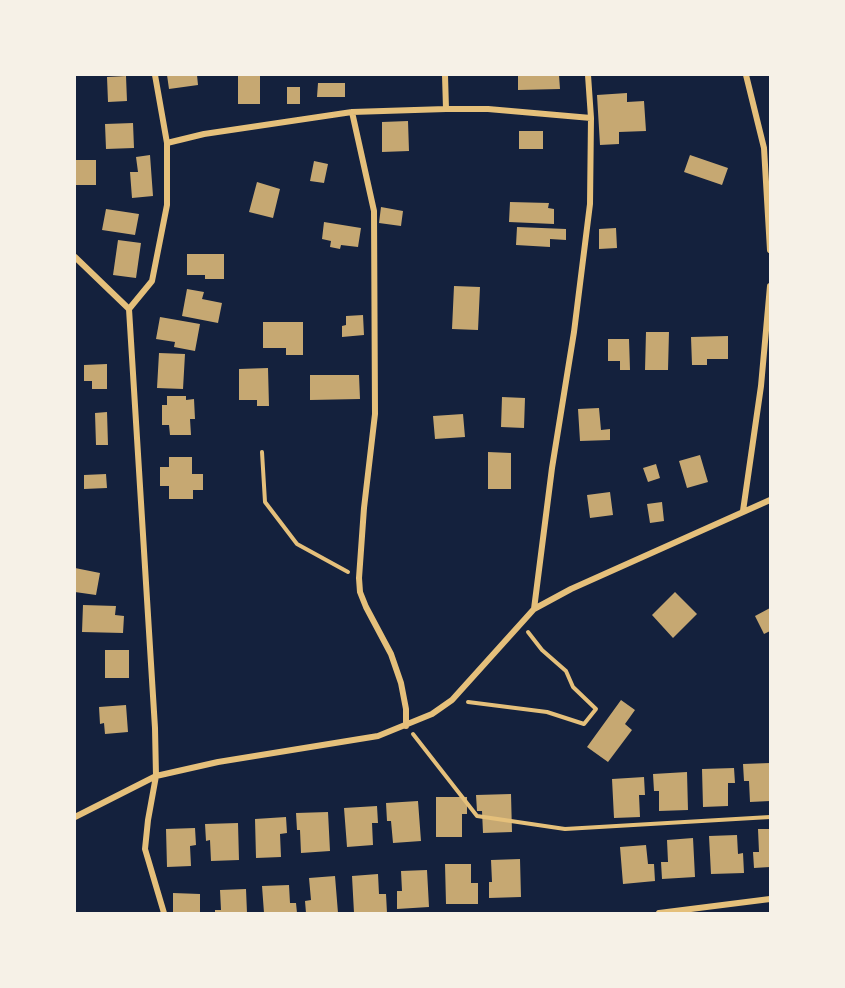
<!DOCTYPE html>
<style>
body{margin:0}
#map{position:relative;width:845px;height:988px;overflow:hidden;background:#14213d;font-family:Helvetica,sans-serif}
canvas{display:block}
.frame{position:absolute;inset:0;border:76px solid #f6f1e7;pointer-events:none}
</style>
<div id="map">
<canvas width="845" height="988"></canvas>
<div class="frame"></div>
</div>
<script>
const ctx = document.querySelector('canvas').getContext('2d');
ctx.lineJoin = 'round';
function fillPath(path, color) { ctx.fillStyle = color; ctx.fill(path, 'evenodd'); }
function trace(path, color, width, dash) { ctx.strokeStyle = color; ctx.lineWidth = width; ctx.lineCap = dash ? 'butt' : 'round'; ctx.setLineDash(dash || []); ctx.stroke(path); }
const building = new Path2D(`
 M167 75H197L198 85 169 89Z
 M238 75H260V104H238Z
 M518 75H559L560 89 518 90Z
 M126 76 127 101 108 102 107 77Z
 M318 83H345V97H317Z
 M287 87H300V104H287Z
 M627 93V102L644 101 646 131 619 132V144L600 145 597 95Z
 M408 121 409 151 382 152V122Z
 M133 123 134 148 106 149 105 124Z
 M519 131H543V149H519Z
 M150 155 153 196 132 198 130 172H138L136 157Z
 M690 155 728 168 722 185 684 172Z
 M75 160H96V185H75Z
 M314 161 328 164 324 183 310 181Z
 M257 182 280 189 273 218 249 212Z
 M510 202 549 203 548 208 554 209V224L509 222Z
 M381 207 403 211 401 226 379 223Z
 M106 209 139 214 135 235 102 230Z
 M324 222 361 228 358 247 341 245 340 249 330 247 331 241 322 239Z
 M517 227 566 229V240L550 239V247L516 245Z
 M616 228 617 248 599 249V229Z
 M118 240 141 243 136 278 113 275Z
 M187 254H224V279H205V275H187Z
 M454 286 480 287 478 330 452 329Z
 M187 289 204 292 202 299 222 303 218 323 182 316Z
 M363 315 364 335 342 337V326L346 325V316Z
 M160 317 200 324 195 351 174 347 175 342 156 339Z
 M263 322H303V355H286V348H263Z
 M646 332H669L668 370H645Z
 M728 336V359H707V365H692L691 337Z
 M608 339H629L630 370H620V361H608Z
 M159 353 185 354 183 389 157 388Z
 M107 364V389H92V381H84V365Z
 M268 368 269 406H257V400H239V369Z
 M310 375H359L360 399 310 400Z
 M167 396H186V400L194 399 195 419H190L191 435H170L169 425H162V405H167Z
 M502 397 525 398 524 428 501 427Z
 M599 408 601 430 610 429V440L580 441 578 409Z
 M107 412 108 445H96L95 413Z
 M463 414 465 437 435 439 433 416Z
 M488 452 511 453V489H488Z
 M700 455 708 482 687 488 679 461Z
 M169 457H192V474H203V490H193V499H169V486H160V467H169Z
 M656 464 660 478 648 482 643 468Z
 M106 474 107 488 84 489V475Z
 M610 492 613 515 590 518 587 495Z
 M662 502 664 521 650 523 647 504Z
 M75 568 100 573 96 595 75 592Z
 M675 592 697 614 673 638 652 615Z
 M83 605 116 606 115 615 124 616 123 633 82 632Z
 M770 608V631L764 634 755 616Z
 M105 650H129V678H105Z
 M621 700 635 710 625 724 632 730 608 762 587 747Z
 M126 705 128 732 105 734 104 723 100 724 99 707Z
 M770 763V801L750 802 749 781H744L743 764Z
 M734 768 735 783H728V806L703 807 702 769Z
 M687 772 688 810 659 811V791H654L653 774Z
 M644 777 645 795H639L640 817 614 818 612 779Z
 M511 794 512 832 483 833 482 811H477L476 795Z
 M436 797H467V814H462V837H436Z
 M418 801 421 841 393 843 391 821H387L386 803Z
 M377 806 378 823H372L373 845 347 847 344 808Z
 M328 812 330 851 301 853 300 830H297L296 813Z
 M286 817 287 833 280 834 281 857 256 858 255 819Z
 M238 823 239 860 211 861 210 840 206 841 205 824Z
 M195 828 196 845 190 846 191 866 167 867 166 829Z
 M758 829H770V867L754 868 753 852H759Z
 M737 835 738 854 743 853 744 873 711 874 709 836Z
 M693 838 695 877 662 879 661 862H668L667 840Z
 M646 845 648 864H654L655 881 623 884 620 847Z
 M520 859 521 897 489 898V882H492L491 860Z
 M445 864H471V883H478V904H446Z
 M427 870 429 907 397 909V891H402L401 871Z
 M378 874 379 894H386L387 913H354L352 876Z
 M335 876 338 913H306L305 901 311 900 309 878Z
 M289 885 290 903H296L297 913H264L262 886Z
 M246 889 247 913H215V910H221L220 890Z
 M173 893 200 894V913H173Z`);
const path = new Path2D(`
 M262 452 265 502 297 544 348 572
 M468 702 547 712 584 724 596 709 573 687 566 671 542 650 528 632
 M413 734 477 816 565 829 770 817`);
const minor = new Path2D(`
 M588 75 591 118
 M746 75 764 148 770 250
 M446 109H488L591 118 590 204 574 332 552 468 534 609
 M352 112 374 211 375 414 364 508 359 578 360 592 366 607 391 654 401 683 406 709V726
 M167 143 204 134 352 112 446 109 445 75
 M75 257 129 309 155 728 156 776 148 820 145 849 164 913
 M129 309 152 281 167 205V143L155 75
 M743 511 761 386 770 286
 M75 817 156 776 218 762 378 736 432 714 452 700 534 609 571 589 770 500
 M659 913 770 899`);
fillPath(building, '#c6a872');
trace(path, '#e5c07b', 4);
trace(minor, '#e5c07b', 6);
</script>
